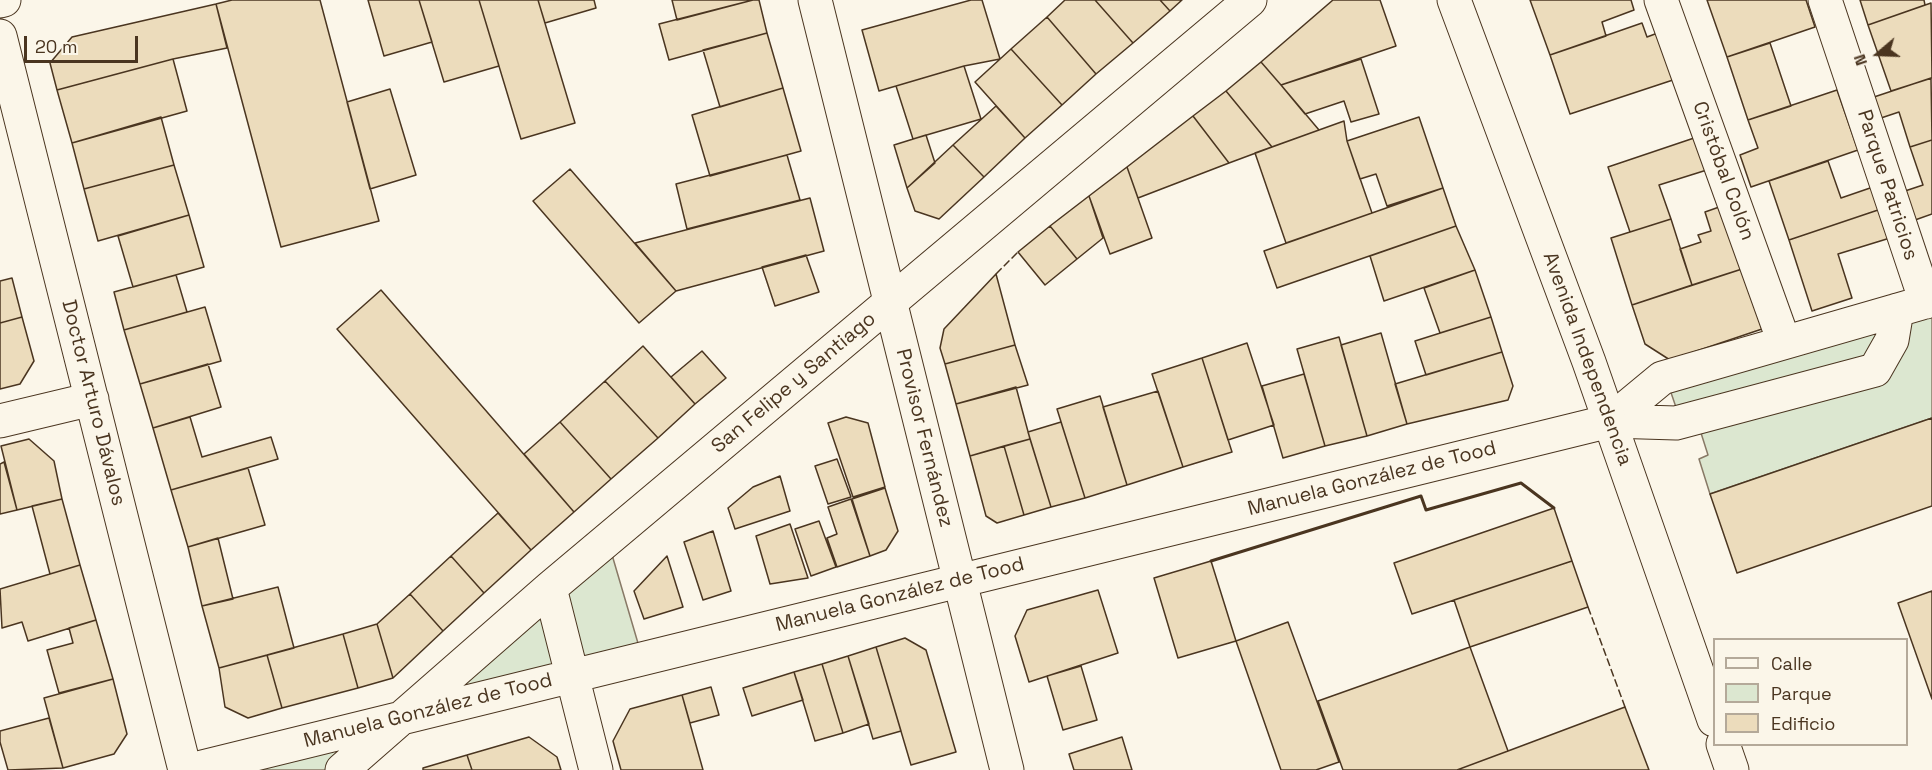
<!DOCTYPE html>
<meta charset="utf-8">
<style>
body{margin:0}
#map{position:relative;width:1932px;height:770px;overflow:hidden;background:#fbf6e9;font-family:"Space Grotesk",sans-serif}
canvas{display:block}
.legend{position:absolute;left:1713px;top:638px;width:195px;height:108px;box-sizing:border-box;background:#fbf6e9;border:2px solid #b4a999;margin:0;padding:8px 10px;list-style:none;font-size:18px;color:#4a3520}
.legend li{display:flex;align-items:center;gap:12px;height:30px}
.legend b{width:30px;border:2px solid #b4a999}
.north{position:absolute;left:1848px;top:24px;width:60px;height:60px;-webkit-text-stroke:4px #fbf6e9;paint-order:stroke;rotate:251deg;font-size:16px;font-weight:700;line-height:24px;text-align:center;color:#4a3520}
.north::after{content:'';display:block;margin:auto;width:21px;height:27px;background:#4a3520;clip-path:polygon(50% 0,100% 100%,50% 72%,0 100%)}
.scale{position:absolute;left:24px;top:36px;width:114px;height:27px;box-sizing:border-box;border:3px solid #4a3520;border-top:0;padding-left:8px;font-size:18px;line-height:21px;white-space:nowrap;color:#4a3520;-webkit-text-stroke:4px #fbf6e9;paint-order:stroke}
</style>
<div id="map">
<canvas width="1932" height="770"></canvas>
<ul class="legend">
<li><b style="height:8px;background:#fbf6e9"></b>Calle</li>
<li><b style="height:16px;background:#dce7d0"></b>Parque</li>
<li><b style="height:16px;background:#ecdcbc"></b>Edificio</li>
</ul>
<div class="north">N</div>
<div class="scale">20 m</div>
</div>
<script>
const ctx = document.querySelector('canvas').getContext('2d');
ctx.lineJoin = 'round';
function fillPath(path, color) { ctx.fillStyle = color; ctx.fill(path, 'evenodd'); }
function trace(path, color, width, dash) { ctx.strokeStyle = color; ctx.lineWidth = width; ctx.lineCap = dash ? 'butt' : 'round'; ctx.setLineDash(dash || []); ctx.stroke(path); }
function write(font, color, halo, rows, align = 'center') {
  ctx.font = font + ' "Space Grotesk",sans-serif'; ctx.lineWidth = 4.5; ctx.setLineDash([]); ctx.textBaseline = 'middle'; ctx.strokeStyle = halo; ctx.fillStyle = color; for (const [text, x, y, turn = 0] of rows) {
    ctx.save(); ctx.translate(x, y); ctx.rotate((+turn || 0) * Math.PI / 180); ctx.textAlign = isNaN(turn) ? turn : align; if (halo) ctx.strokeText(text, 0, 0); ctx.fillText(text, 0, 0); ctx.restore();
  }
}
const green = new Path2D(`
 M1932 313V418L1710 494 1699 459 1708 455 1701 433 1885 380 1908 320Z
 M1884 319 1865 363 1679 416 1667 381Z
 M610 548 640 650 425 706Z
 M382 728 333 770H208Z`);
const building = new Path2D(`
 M232 0H320L379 221 281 247 216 4Z
 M368 0H419L432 42 384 56Z
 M419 0H479L499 66 444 82Z
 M479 0H538L575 123 521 139Z
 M538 0H594L596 8 545 23Z
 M672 0H753L677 20Z
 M753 0H759L767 33 669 60 659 24Z
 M971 0H982L1000 59 964 66 879 91 862 30Z
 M1065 0H1095L1133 43 1096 74 1047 17Z
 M1095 0H1160L1170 11 1133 43Z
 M1160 0H1182L1170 11Z
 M1333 0H1380L1396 46 1281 85 1261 62Z
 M1530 0H1631L1634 10 1602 22 1606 36 1550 55Z
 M1707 0H1806L1815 27 1727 57Z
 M1860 0H1924L1925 5 1868 25Z
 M1931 3 1932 78 1891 91 1868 25Z
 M216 4 227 48 173 59 57 90 50 63 72 37Z
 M1047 17 1096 74 1062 105 1011 49Z
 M1642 23 1647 37 1663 31 1679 78 1570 114 1550 55Z
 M767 33 783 88 720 107 703 50Z
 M1770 43 1791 106 1748 120 1727 57Z
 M1011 49 1062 105 1025 138 975 82Z
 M173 59 187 111 72 143 57 90Z
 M1361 59 1379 114 1351 122 1344 101 1305 114 1281 85Z
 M1261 62 1281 85 1319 130 1272 147 1226 91Z
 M964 66 981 119 913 139 896 86Z
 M1931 78 1932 140 1910 147 1899 112 1881 118 1874 97Z
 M783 88 801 151 710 176 692 115Z
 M390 89 416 175 370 189 347 102Z
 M1837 90 1858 150 1751 187 1740 155 1758 148 1748 120Z
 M1226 91 1272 147 1229 163 1193 116Z
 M996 106 1025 138 984 177 953 145Z
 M1193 116 1229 163 1138 198 1127 167Z
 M161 117 174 165 84 189 72 143Z
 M1419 117 1443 188 1387 206 1376 174 1360 179 1347 141Z
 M1344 121 1347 141 1372 213 1286 243 1255 153Z
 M926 135 935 163 907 188 894 145Z
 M1700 136 1710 169 1659 185 1671 219 1630 232 1608 167Z
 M1932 140V214L1915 220 1905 191 1923 185 1910 147Z
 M953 145 984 177 939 219 915 211 907 188Z
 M787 155 800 200 687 229 676 184Z
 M1828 161 1841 198 1873 187 1881 209 1789 240 1769 181Z
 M174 165 189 215 98 241 84 189Z
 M1127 167 1152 238 1110 254 1089 196Z
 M570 169 676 291 639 323 533 201Z
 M1443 188 1456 226 1277 288 1264 251Z
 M1089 196 1103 238 1077 259 1050 226Z
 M810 198 824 251 676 291 635 243Z
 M1722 206 1742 269 1692 285 1680 249 1701 242 1698 235 1711 231 1705 212Z
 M1881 209 1890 238 1838 254 1852 298 1812 311 1789 240Z
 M189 215 204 267 133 287 118 236Z
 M1671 219 1692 285 1632 305 1611 238Z
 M1050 226 1077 259 1045 285 1018 252Z
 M1456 226 1475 270 1384 301 1370 256Z
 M806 255 819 292 775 306 762 267Z
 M1742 269 1762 329 1670 360 1645 344 1632 305Z
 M1475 270 1491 317 1440 333 1424 288Z
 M996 274 1015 345 945 364 940 348 944 329Z
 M176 275 187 312 124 330 114 292Z
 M12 278 22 317 0 323V281Z
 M381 290 574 512 531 550 337 329Z
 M205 307 221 361 140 384 124 330Z
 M22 317 34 361 20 384 0 389V323Z
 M1491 317 1502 352 1426 375 1415 341Z
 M1381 333 1407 424 1367 436 1341 345Z
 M1339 337 1367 436 1325 446 1297 349Z
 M1247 343 1274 425 1228 440 1202 358Z
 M1015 345 1028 385 956 404 945 364Z
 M643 346 695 404 658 438 605 381Z
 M702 351 726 378 695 404 671 377Z
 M1502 352 1513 386 1508 400 1407 424 1395 384Z
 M1202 358 1232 452 1183 467 1152 374Z
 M208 364 221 407 153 428 140 384Z
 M1304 374 1325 446 1283 458 1262 386Z
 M605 381 658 438 611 479 560 422Z
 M1016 387 1030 439 970 456 956 404Z
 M1158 391 1183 467 1127 485 1103 407Z
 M1100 396 1127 485 1085 498 1057 409Z
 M190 417 202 457 271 437 278 459 171 490 153 428Z
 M846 417 868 423 885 487 853 497 828 423Z
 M1932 418V506L1737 573 1710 494Z
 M560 422 611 479 574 512 524 454Z
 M1061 422 1085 498 1051 507 1028 432Z
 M29 439 54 461 62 499 17 510 1 446Z
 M1030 439 1051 507 1024 515 1004 446Z
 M1004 446 1024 515 997 523 986 516 970 456Z
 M837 459 851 497 828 504 815 466Z
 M4 462 17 510 0 514V464Z
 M248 468 265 525 188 547 171 490Z
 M780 476 790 511 735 529 728 508 753 487Z
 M885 488 898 531 886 550 870 556 852 499Z
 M62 499 80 565 50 574 32 506Z
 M851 499 870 556 837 567 827 538 837 534 828 507Z
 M1554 508 1572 561 1412 614 1394 563Z
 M498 513 531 550 484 593 451 556Z
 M819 521 836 567 811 576 795 529Z
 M790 524 808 578 770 584 756 536Z
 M713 531 731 591 703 600 684 542Z
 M218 538 233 599 202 606 188 547Z
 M451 556 484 593 443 631 410 594Z
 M667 556 683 607 644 619 634 591Z
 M1211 561 1236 641 1178 658 1154 578Z
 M1572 561 1588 607 1470 647 1454 600Z
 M80 565 96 620 28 641 22 622 2 628 0 589Z
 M278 587 294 648 219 668 202 606Z
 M1098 590 1118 653 1029 682 1015 636 1027 610Z
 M1932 591V699L1898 603Z
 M410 594 443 631 393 678 377 624Z
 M96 620 113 679 59 693 47 650 73 643 69 628Z
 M1288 622 1339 762 1316 770H1281L1236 641Z
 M377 624 393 678 358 688 343 634Z
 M343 634 358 688 282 708 267 655Z
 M905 638 926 650 956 752 911 765 876 647Z
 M876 647 901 731 873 739 848 656Z
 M1470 647 1508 751 1457 770H1343L1318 701Z
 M267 655 282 708 248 718 225 707 219 668Z
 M848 656 869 724 843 733 822 664Z
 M822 664 843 733 815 741 794 672Z
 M1081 666 1097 720 1063 730 1047 676Z
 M794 672 803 700 752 716 743 688Z
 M113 679 127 734 114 754 63 768 44 698Z
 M711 687 719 715 690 723 682 695Z
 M682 695 703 770H621L613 741 630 709Z
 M1625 707 1649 770H1457L1508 751Z
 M49 718 63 768 8 770 0 742V731Z
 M529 737 557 757 561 770H472L467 755Z
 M1122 737 1132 770H1074L1069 754Z
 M467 755 472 770H423V768Z`);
const minor = new Path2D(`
 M815 0 1007 770
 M1661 0 1784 342
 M1825 0 1926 302
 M0 1 4 0
 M0 36 185 770
 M0 421 92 399
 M1610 421 1662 378 1932 300
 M550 588 596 770
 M190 770 1610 421 1676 423 1875 370 1892 340 1897 310
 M342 770 550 588 1250 0`);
const major = new Path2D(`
 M1454 0 1589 362 1714 720
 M1723 744 1732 770`);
const fence = new Path2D(`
 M996 274 1018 252
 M1588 607 1625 707`);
const wall = new Path2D(`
 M1211 561 1421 496 1426 510 1521 483 1554 508`);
const streetNames = [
 ["Cristóbal Colón",1723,171,70],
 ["Parque Patricios",1887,185,72],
 ["Avenida Independencia",1587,359,70],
 ["San Felipe y Santiago",794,383,-40],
 ["Doctor Arturo Dávalos",93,403,76],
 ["Provisor Fernández",924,438,76],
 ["Manuela González de Tood",1372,479,-14],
 ["Manuela González de Tood",900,595,-14],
 ["Manuela González de Tood",428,711,-14]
];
fillPath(green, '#dce7d0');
trace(green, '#887966', 1.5);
fillPath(building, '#ecdcbc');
trace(building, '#4a3520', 1.5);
trace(minor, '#4a3520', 35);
trace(major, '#4a3520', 35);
trace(minor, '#fbf6e9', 33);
trace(major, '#fbf6e9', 33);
trace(fence, '#4a3520', 1.5, [8, 3]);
trace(wall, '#4a3520', 3);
write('20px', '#4a3520', '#fbf6e9', streetNames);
</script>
